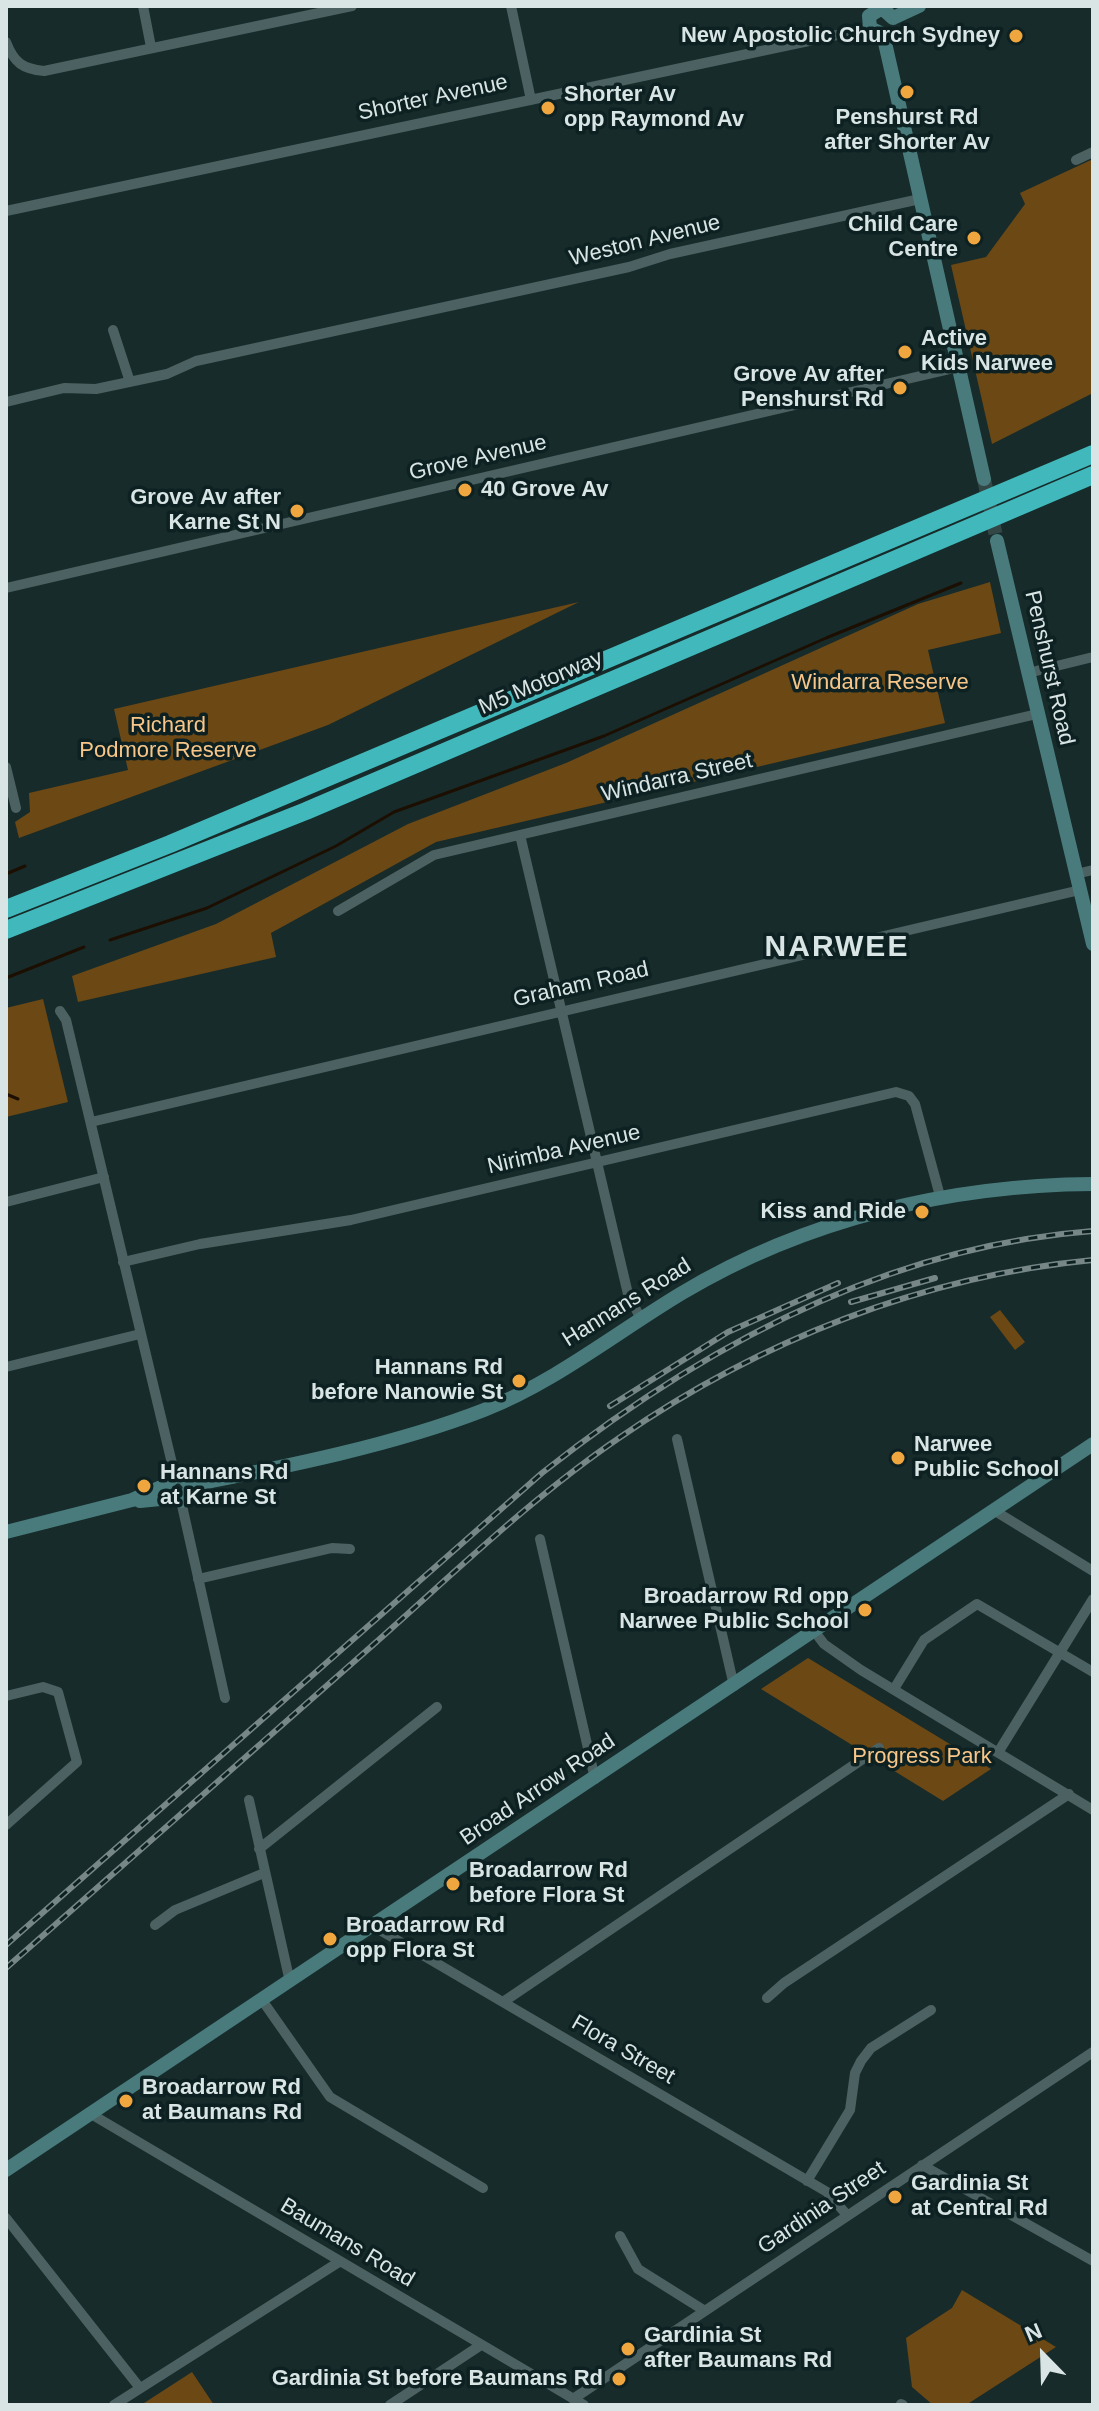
<!DOCTYPE html>
<style>
body{margin:0}
#map{position:relative;width:1099px;height:2411px;overflow:hidden;background:#172b2b;font-family:Helvetica,sans-serif}
canvas{display:block}
.frame{position:absolute;inset:0;border:8px solid #d9e5e5;pointer-events:none}
.north{position:absolute;left:1003px;top:2315px;width:80px;height:80px;-webkit-text-stroke:6px #0e2122;paint-order:stroke;rotate:337deg;font-size:22px;font-weight:700;line-height:32px;text-align:center;color:#d9e5e5}
.north::after{content:'';display:block;margin:auto;width:28px;height:36px;background:#d9e5e5;clip-path:polygon(50% 0,100% 100%,50% 72%,0 100%)}
</style>
<div id="map">
<canvas width="1099" height="2411"></canvas>
<div class="frame"></div>
<div class="north">N</div>
</div>
<script>
const ctx = document.querySelector('canvas').getContext('2d');
ctx.lineJoin = 'round';
function fillPath(path, color) { ctx.fillStyle = color; ctx.fill(path, 'evenodd'); }
function trace(path, color, width, dash) { ctx.strokeStyle = color; ctx.lineWidth = width; ctx.lineCap = dash ? 'butt' : 'round'; ctx.setLineDash(dash || []); ctx.stroke(path); }
function write(font, color, halo, rows, align = 'center') {
  ctx.font = font + ' Helvetica,sans-serif'; ctx.lineWidth = 7; ctx.setLineDash([]); ctx.textBaseline = 'middle'; ctx.strokeStyle = halo; ctx.fillStyle = color; for (const [text, x, y, turn = 0] of rows) {
    ctx.save(); ctx.translate(x, y); ctx.rotate((+turn || 0) * Math.PI / 180); ctx.textAlign = isNaN(turn) ? turn : align; if (halo) ctx.strokeText(text, 0, 0); ctx.fillText(text, 0, 0); ctx.restore();
  }
}
const green = new Path2D(`
 M1093 159V393L992 444 951 265 986 257 1025 204 1020 193Z
 M990 582 1001 633 928 650 945 723 436 842 271 933 276 957 78 1002 72 976 216 924 408 824 566 763 918 604Z
 M579 602 328 725 19 838 15 822 30 812 29 793 128 770 114 709Z
 M43 999 68 1102 6 1117V1008Z
 M1000 1310 1025 1342 1015 1350 990 1317Z
 M808 1658 991 1769 943 1801 761 1689Z
 M962 2290 1056 2347 966 2405H933L912 2387 906 2338 952 2308Z
 M192 2372 214 2405H141Z`);
const stream = new Path2D(`
 M6 874 25 866
 M110 940 207 908 336 846 394 812 604 736 826 638 961 583
 M6 978 84 947
 M6 1094 18 1099`);
const secondaryTunnel = new Path2D(`
 M984 479 997 541`);
const street = new Path2D(`
 M143 6 151 47
 M511 6 531 100
 M6 42C14 63 23 69 44 71L352 6
 M1076 160 1093 152
 M6 211 870 28
 M113 330 130 382
 M6 402 64 388 96 389 167 374 196 361 629 267 670 254 920 199
 M6 588 959 367
 M1028 673 1093 657
 M6 767 16 808
 M520 835 628 1294 641 1319
 M1076 874 1093 870
 M338 911 434 855 1037 714
 M60 1011 66 1020 175 1476
 M91 1122 1080 890
 M6 1202 104 1177
 M123 1262 200 1244 351 1220 896 1092 909 1096 915 1104 940 1196
 M6 1367 140 1334
 M677 1439 734 1686
 M181 1501 225 1698
 M995 1511 1093 1571
 M540 1539 595 1779
 M198 1579 332 1548 350 1549
 M815 1632 824 1644 861 1670 1093 1810
 M894 1689 924 1640 977 1604 1093 1672
 M6 1696 43 1687 58 1692 77 1762 6 1825
 M999 1751 1093 1599
 M249 1800 290 1982
 M259 1849 437 1707
 M155 1925 175 1910 264 1873
 M373 1926 827 2192 847 2215
 M767 1998 784 1983 1069 1794
 M262 2000 330 2097 483 2188
 M503 2002 879 1748
 M91 2114 584 2405
 M922 2165 1093 2261
 M807 2181 850 2110 855 2073 861 2061 871 2048 931 2010
 M6 2218 140 2388
 M620 2236 638 2269 705 2311
 M573 2399 1093 2052
 M901 2404 903 2405
 M114 2405 339 2262
 M390 2405 481 2345`);
const secondary = new Path2D(`
 M893 18 919 6
 M883 34 984 479
 M883 34 870 28 869 16 882 8 893 18
 M997 541 1093 944
 M190 1485C285 1467 394 1445 484 1410 555 1382 617 1332 682 1293 806 1219 949 1185 1093 1184
 M166 1491 168 1482 175 1476 183 1477 190 1485
 M140 1501 170 1498 181 1501 188 1497 190 1485
 M6 1532 132 1500 166 1485
 M6 2170 1093 1444`);
const highway = new Path2D(`
 M6 909 170 844 1093 454
 M6 930 306 811 1093 475`);
const rail = new Path2D(`
 M851 1302 935 1278
 M610 1406 728 1332 838 1283
 M6 1945 542 1473C700 1348 888 1246 1093 1231
 M6 1968C126 1863 245 1757 365 1652 448 1579 528 1500 619 1438 759 1341 923 1276 1093 1260`);
const markers = [
 [1016,36,8,"#f0a63f"],
 [907,92,8,"#f0a63f"],
 [548,108,8,"#f0a63f"],
 [974,238,8,"#f0a63f"],
 [905,352,8,"#f0a63f"],
 [900,388,8,"#f0a63f"],
 [465,490,8,"#f0a63f"],
 [297,511,8,"#f0a63f"],
 [922,1212,8,"#f0a63f"],
 [519,1381,8,"#f0a63f"],
 [898,1458,8,"#f0a63f"],
 [144,1486,8,"#f0a63f"],
 [865,1610,8,"#f0a63f"],
 [453,1884,8,"#f0a63f"],
 [330,1939,8,"#f0a63f"],
 [126,2101,8,"#f0a63f"],
 [895,2197,8,"#f0a63f"],
 [628,2349,8,"#f0a63f"],
 [619,2379,8,"#f0a63f"]
];
const poiNames = [
 ["New Apostolic Church Sydney",1000,36,"right"],
 ["Shorter Av",564,95],
 ["opp Raymond Av",564,120],
 ["Penshurst Rd",907,118,"center"],
 ["after Shorter Av",907,143,"center"],
 ["Child Care",958,225,"right"],
 ["Centre",958,250,"right"],
 ["Active",921,339],
 ["Kids Narwee",921,364],
 ["Grove Av after",884,375,"right"],
 ["Penshurst Rd",884,400,"right"],
 ["40 Grove Av",481,490],
 ["Grove Av after",281,498,"right"],
 ["Karne St N",281,523,"right"],
 ["Kiss and Ride",906,1212,"right"],
 ["Hannans Rd",503,1368,"right"],
 ["before Nanowie St",503,1393,"right"],
 ["Narwee",914,1445],
 ["Public School",914,1470],
 ["Hannans Rd",160,1473],
 ["at Karne St",160,1498],
 ["Broadarrow Rd opp",849,1597,"right"],
 ["Narwee Public School",849,1622,"right"],
 ["Broadarrow Rd",469,1871],
 ["before Flora St",469,1896],
 ["Broadarrow Rd",346,1926],
 ["opp Flora St",346,1951],
 ["Broadarrow Rd",142,2088],
 ["at Baumans Rd",142,2113],
 ["Gardinia St",911,2184],
 ["at Central Rd",911,2209],
 ["Gardinia St",644,2336],
 ["after Baumans Rd",644,2361],
 ["Gardinia St before Baumans Rd",603,2379,"right"]
];
const streetNames = [
 ["Shorter Avenue",433,98,-12],
 ["Weston Avenue",645,241,-14],
 ["Grove Avenue",478,458,-13],
 ["Penshurst Road",1049,668,77],
 ["M5 Motorway",541,683,-23],
 ["Windarra Street",677,778,-13],
 ["Graham Road",581,985,-13],
 ["Nirimba Avenue",564,1150,-13],
 ["Hannans Road",627,1303,-32],
 ["Broad Arrow Road",538,1790,-34],
 ["Flora Street",623,2050,30],
 ["Gardinia Street",822,2208,-34],
 ["Baumans Road",347,2243,31]
];
const parkNames = [
 ["Windarra Reserve",880,683],
 ["Richard",168,726],
 ["Podmore Reserve",168,751],
 ["Progress Park",922,1757]
];
const districtNames = [
 ["NARWEE",837,948]
];
fillPath(green, '#6c4814');
trace(stream, '#1c0f01', 3);
trace(secondaryTunnel, '#344747', 14, [14, 7]);
trace(street, '#4c6161', 10);
trace(secondary, '#497b7c', 14);
trace(highway, '#41b9bc', 18);
trace(rail, '#778787', 6);
trace(rail, '#0e2122', 3, [9]);
for (const [x, y, r, color] of markers) { const dot = new Path2D(); dot.arc(x, y, r, 0, 2 * Math.PI); ctx.fillStyle = color; ctx.fill(dot); trace(dot, '#0e2122', 3); }
write('bold 22px', '#d9e5e5', '#0e2122', poiNames, 'left');
write('22px', '#d9e5e5', '#0e2122', streetNames);
write('22px', '#f8c688', '#0e2122', parkNames);
ctx.letterSpacing = '2px';
write('bold 30px', '#d9e5e5', '#0e2122', districtNames);
ctx.letterSpacing = '0px';
</script>
